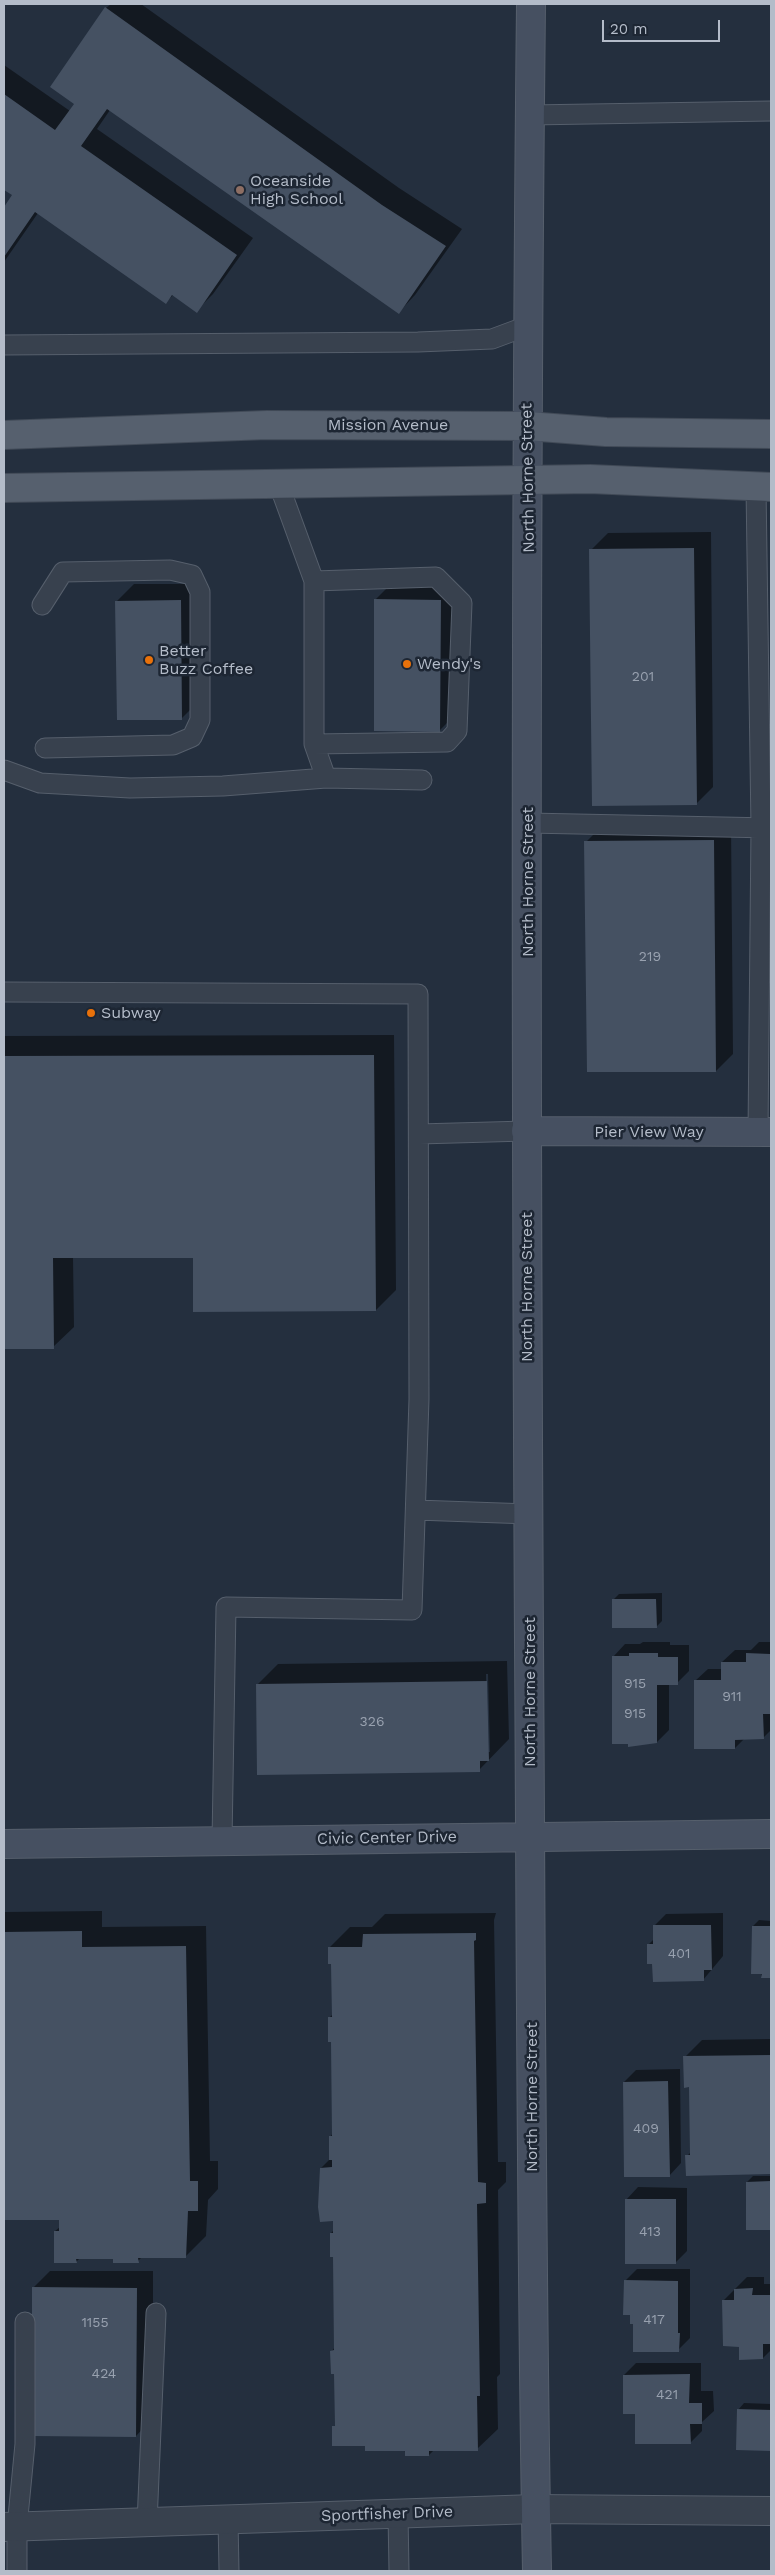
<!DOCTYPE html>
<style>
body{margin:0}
#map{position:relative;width:775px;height:2575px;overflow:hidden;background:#242f3e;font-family:"Work Sans",sans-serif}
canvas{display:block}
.frame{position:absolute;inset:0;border:5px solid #b4bcc9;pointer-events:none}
.scale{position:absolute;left:602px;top:20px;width:118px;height:22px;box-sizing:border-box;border:2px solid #b4bcc9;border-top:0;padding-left:6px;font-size:15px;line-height:18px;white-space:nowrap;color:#b4bcc9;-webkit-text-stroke:4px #1d2633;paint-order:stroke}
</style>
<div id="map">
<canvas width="775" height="2575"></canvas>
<div class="frame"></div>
<div class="scale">20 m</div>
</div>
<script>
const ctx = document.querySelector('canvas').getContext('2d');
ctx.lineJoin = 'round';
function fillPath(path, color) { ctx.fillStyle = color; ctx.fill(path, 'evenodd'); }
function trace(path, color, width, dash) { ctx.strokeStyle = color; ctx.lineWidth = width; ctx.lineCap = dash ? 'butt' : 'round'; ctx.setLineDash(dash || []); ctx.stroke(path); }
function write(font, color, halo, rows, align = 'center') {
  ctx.font = font + ' "Work Sans",sans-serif'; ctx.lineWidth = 5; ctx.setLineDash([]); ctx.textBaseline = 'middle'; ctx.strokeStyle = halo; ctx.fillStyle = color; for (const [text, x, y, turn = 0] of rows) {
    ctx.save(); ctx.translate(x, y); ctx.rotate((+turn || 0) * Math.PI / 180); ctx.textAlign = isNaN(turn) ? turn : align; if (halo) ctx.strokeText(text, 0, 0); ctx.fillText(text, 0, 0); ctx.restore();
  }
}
const shadow = new Path2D(`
 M111 4H141L399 188 462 229 415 295 399 312 110 110 97 129 253 238 213 294 196 311 173 295 166 302 38 213 4 262V209L14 195 4 188V65L70 111 75 103 106 8Z
 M711 532 713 787 696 804 591 550 608 533Z
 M393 582 457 583V713L440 730 376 599Z
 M134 584H198L199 701 182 718 117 601Z
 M731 824 733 1054 716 1071 586 842 603 825Z
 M394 1035 396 1290 376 1310 194 1256 73 1257 74 1327 53 1347 4 1348V1036Z
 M662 1593V1621L656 1627 613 1600 619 1594Z
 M643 1642H670V1645H689V1671L677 1683H669V1730L657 1742H630L613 1657 625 1644H640Z
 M759 1642H771V1730L763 1738 744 1739 735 1748 695 1681 708 1669H722V1662L735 1650H751Z
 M507 1661 509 1739 479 1770 257 1685 278 1664ZM486 1674H488L490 1752H487Z
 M102 1911V1927L206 1926 210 2161H218V2189L208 2200 206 2236 185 2257H142L138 2261 115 2257 80 2258 76 2262 55 2231 60 2227V2218L4 2219V1912Z
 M496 1913 494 1920 498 2162H506V2182L498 2190 500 2374 497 2377 498 2429 477 2449 434 2450 429 2455 366 2445 334 2427 336 2424 335 2373 332 2351 335 2347 334 2255 331 2233 334 2230V2220L321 2168 330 2159V2137L333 2133V2041L329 2018 333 2014 332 1962 329 1948 350 1927H372L385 1914Z
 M723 1913V1956L703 1980 654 1963 648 1945 654 1939V1926L666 1914Z
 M759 1920 771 1921V1977H762L753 1926Z
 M771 2039V2173L687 2175V2156L692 2151 690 2086 685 2057 702 2040Z
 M680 2069 681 2163 669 2176 624 2082 636 2070Z
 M753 2176H771V2228H747V2182Z
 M638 2187 687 2188V2251L675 2263 626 2200Z
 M637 2269H690V2338L678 2350 634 2323 625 2281Z
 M50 2271H153V2418L136 2436 33 2288Z
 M747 2277H764V2284H771V2350L763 2358 740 2345 723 2301Z
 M636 2363H701V2391H713L714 2411 702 2422V2431L690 2443 636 2413 624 2375Z
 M744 2403 771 2404V2450L737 2449 738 2410Z`);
const building = new Path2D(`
 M105 7 382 205 446 246 399 314 107 109 81 146 237 255 197 313 172 295 166 304 35 212 4 257V207L12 195 4 190V94L55 130 74 104 50 87Z
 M694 548 697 805 592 806 589 549Z
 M374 599 441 600 440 732 374 731Z
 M181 600 182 720H117L115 601Z
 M714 840 716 1072H587L584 841Z
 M374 1055 376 1311 193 1312V1258H53L54 1349H4V1056Z
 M612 1599H656L657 1628H612Z
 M629 1653H658V1657H678V1685H657V1743L628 1747V1744H612V1656H629Z
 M746 1653 770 1654V1714H763L764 1739 735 1740V1749H694V1680H721V1662H746Z
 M487 1681 489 1761H480V1772L257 1775 256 1684Z
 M653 1925H711L712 1970H704V1981L653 1982 652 1964H647V1944H653Z
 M752 1926H771V1978H761L762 1974H751Z
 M82 1931V1947L186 1946 190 2181H198V2211H188L186 2258H138L139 2263H113V2259H76L77 2263H54V2231H59V2220H4V1932Z
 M476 1933V1940L474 1941 478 2182 486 2183V2203L477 2204 480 2396H477L478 2451H429V2456H405V2451H365V2446H332V2426H335L334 2374H331L330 2351 334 2350 333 2257H330V2233H333V2221L320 2222 318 2207 320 2168 332 2167V2160H329V2136H332L331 2042H328V2017H332L331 1964H328V1947H362L363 1934Z
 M771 2055V2174L686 2176 685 2155H690L689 2087 684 2088 683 2056Z
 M668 2081 670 2177H624L623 2082Z
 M771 2181V2230H746V2182Z
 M625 2199H676V2264H625Z
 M624 2280 678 2281V2333H680L679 2352H633V2324H630V2315H623Z
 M32 2287 137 2288 136 2437 32 2436Z
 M753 2288 752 2295H771V2344H763V2359L739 2360V2347L723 2346 722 2300H734V2289Z
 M690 2374 689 2403H702V2424H690L691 2444H635V2414H623V2375Z
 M737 2409 771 2410V2451L736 2450Z`);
const lane = new Path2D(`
 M530 115 771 111
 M4 345 418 342 492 339 527 326
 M279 485 314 581V744L326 778
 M756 487 761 828 758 1132
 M42 605 63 572 170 570 192 575 200 592V720L192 737 173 745 45 748
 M314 744 447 742 457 731 462 603 436 577 314 581
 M4 770 40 783 130 788 223 786 326 778 422 780
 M528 823 771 828
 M4 992 418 994 419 1399 412 1610 226 1607 222 1841
 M419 1134 526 1131
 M416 1510 529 1514
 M398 2514 399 2571
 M228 2520 229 2571
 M147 2523 156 2313
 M17 2571V2527L25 2444V2322`);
const street = new Path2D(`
 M4 2527 535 2509 771 2511`);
const secondary = new Path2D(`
 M531 4C525 550 526 1096 529 1642 531 1952 531 2262 537 2571
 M526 1131 771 1132
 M4 1844 771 1834`);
const primary = new Path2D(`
 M4 435 267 425 527 426 606 432 771 434
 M4 488 590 479 771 487`);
const markers = [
 [240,190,5,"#8d6e63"],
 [149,660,5,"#e8710a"],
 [407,664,5,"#e8710a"],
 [91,1013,5,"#e8710a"]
];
const numberNames = [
 ["201",643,677],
 ["219",650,957],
 ["915",635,1684],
 ["911",732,1697],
 ["915",635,1714],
 ["326",372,1722],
 ["401",679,1954],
 ["409",646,2129],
 ["413",650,2232],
 ["417",654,2320],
 ["1155",95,2323],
 ["424",104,2374],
 ["421",667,2395]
];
const poiNames = [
 ["Oceanside",250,181],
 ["High School",250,199],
 ["Better",159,651],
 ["Buzz Coffee",159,669],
 ["Wendy's",417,664],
 ["Subway",101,1013]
];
const streetNames = [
 ["Mission Avenue",388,425],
 ["North Horne Street",528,478,-91],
 ["North Horne Street",528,882,-90],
 ["Pier View Way",649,1132],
 ["North Horne Street",527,1287,-90],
 ["North Horne Street",530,1692,-90],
 ["Civic Center Drive",387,1838,-1],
 ["North Horne Street",532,2097,-90],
 ["Sportfisher Drive",387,2514,-2]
];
fillPath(shadow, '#0007');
fillPath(building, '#455162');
trace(lane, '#565f6c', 21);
trace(street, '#565f6c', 30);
trace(secondary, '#565f6c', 30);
trace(primary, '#414a57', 30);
trace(lane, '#38414e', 19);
trace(street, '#38414e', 28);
trace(secondary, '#465061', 28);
trace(primary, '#56606e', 28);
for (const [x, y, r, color] of markers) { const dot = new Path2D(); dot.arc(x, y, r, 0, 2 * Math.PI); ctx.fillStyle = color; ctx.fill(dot); trace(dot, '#1d2633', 2); }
write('14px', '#98a1af', null, numberNames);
write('16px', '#b4bcc9', '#1d2633', poiNames, 'left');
write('16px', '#b4bcc9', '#1d2633', streetNames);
</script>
